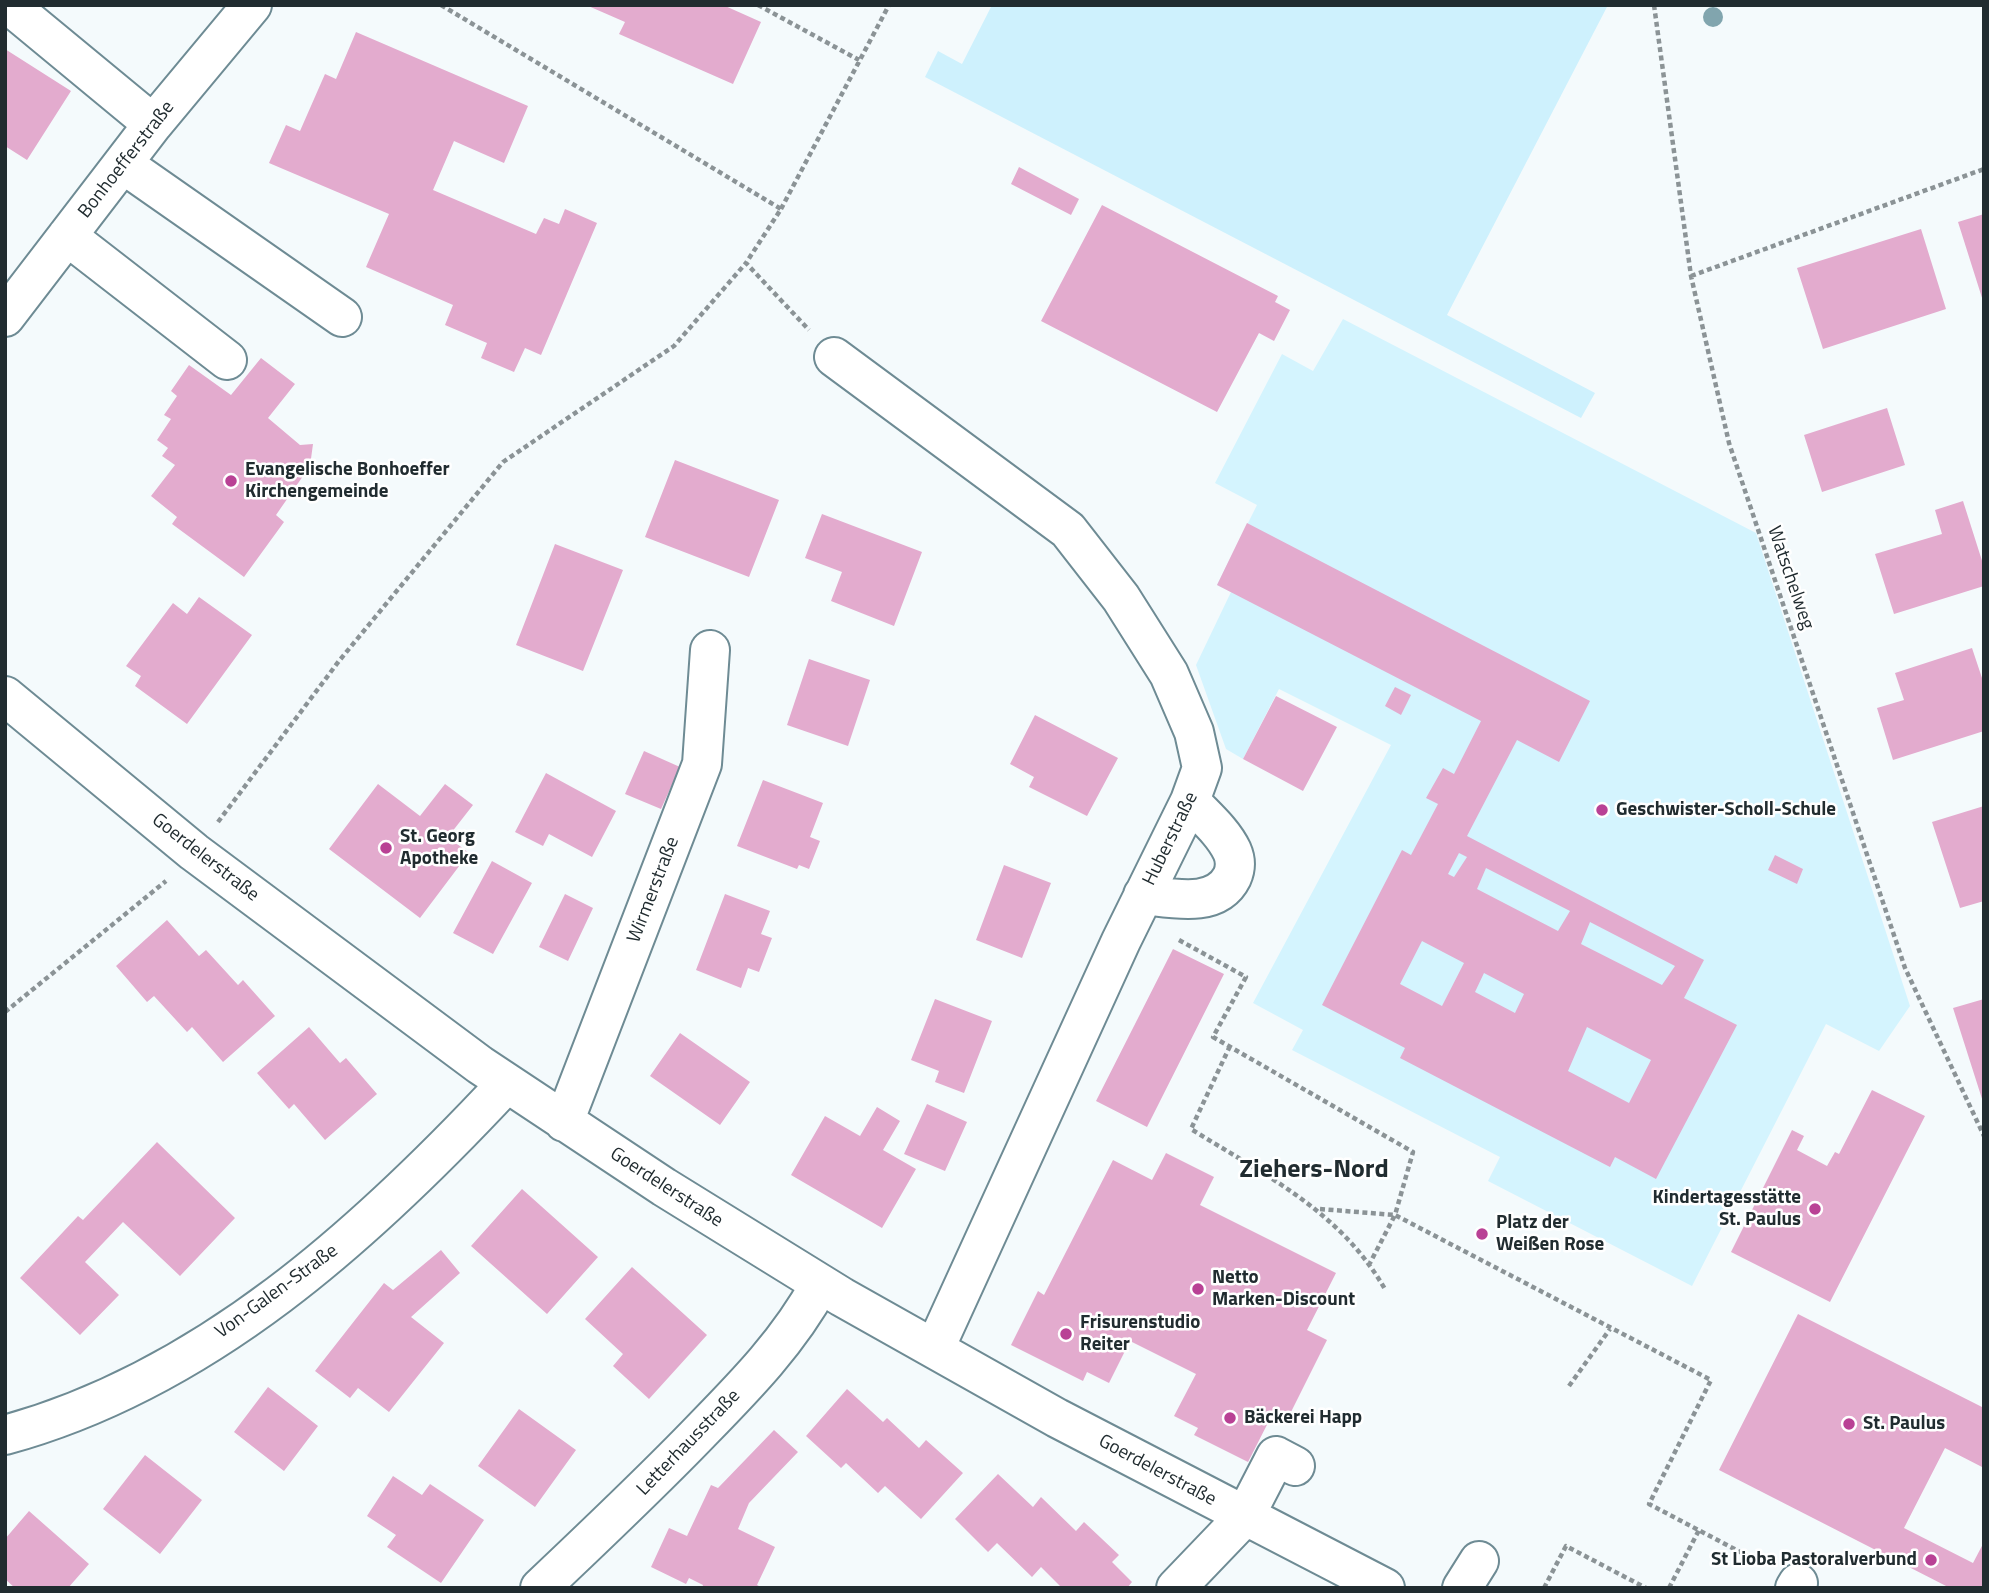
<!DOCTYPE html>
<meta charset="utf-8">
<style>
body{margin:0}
#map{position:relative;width:1989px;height:1593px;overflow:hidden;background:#f4fafc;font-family:"Titillium Web",sans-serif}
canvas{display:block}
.frame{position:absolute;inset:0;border:7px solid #212c30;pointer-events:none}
</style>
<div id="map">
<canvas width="1989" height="1593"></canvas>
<div class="frame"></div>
</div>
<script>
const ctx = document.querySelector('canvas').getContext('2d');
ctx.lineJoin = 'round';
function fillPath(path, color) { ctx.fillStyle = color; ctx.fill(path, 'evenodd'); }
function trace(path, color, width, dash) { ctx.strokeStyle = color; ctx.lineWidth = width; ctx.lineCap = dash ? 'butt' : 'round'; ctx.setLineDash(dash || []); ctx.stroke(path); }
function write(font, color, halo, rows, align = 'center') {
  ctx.font = font + ' "Titillium Web",sans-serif'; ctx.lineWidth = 5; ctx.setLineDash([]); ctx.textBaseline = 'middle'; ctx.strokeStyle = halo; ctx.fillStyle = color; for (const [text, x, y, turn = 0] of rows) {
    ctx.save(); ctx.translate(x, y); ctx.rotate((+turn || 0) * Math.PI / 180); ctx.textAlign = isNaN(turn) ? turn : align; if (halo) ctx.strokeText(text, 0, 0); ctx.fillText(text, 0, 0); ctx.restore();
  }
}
const built = new Path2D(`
 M1343 319 1756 533 1910 1006 1879 1051 1826 1024 1692 1286 1488 1181 1500 1157 1292 1050 1303 1030 1253 1003 1391 745 1279 689 1243 759 1226 749 1196 665 1231 592 1217 585 1257 505 1215 483 1282 354 1313 371Z`);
const green = new Path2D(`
 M992 5H1608L1447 315 1595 393 1581 418 925 77 938 51 962 64Z`);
const building = new Path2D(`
 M586 5H723L761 22 733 84 619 34 625 22Z
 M356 32 528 106 504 163 454 141 433 190 536 234 544 218 559 224 565 209 597 223 541 355 525 348 514 372 481 358 487 343 445 325 453 305 366 267 389 214 269 163 286 125 300 131 325 74 336 79Z
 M5 49 71 91 27 160 5 146Z
 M1019 167 1079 199 1071 215 1011 184Z
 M1102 205 1278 296 1275 302 1290 310 1274 341 1259 333 1217 412 1041 321Z
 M1984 214V301H1983L1958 222Z
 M1921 229 1946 309 1823 349 1797 268Z
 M261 358 295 384 268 418 300 445 313 444 310 466 276 515 284 522 244 577 172 524 177 517 151 496 175 465 162 456 168 448 157 440 171 419 164 415 177 396 171 391 189 365 231 395Z
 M1887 408 1905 465 1822 492 1804 435Z
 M675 460 779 500 749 577 645 537Z
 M1963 501 1984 567V586L1894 614 1875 554 1942 534 1935 510Z
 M822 514 922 552 894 626 831 601 842 572 805 558Z
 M1247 523 1590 701 1559 762 1517 740 1467 836 1704 960 1684 998 1737 1025 1656 1179 1615 1157 1610 1167 1400 1058 1405 1048 1322 1005 1402 850 1411 855 1438 804 1426 798 1443 768 1454 774 1481 721 1217 585ZM1459 853 1467 857 1454 877 1448 874ZM1486 868 1570 911 1558 931 1477 889ZM1590 922 1675 966 1662 985 1581 944ZM1422 941 1464 963 1442 1006 1400 984ZM1484 973 1524 994 1515 1013 1475 992ZM1587 1027 1651 1060 1629 1103 1568 1071Z
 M555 544 623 570 583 671 516 645Z
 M199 597 252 635 187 724 135 686 141 676 126 666 173 603 187 614Z
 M1972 648 1984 684V731L1893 760 1877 708 1904 700 1895 673Z
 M809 659 870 680 848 746 787 725Z
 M1395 687 1411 695 1401 715 1385 706Z
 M1276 696 1337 727 1303 791 1243 759Z
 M1035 715 1118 758 1087 816 1029 787 1034 777 1010 764Z
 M644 751 680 767 661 809 625 794Z
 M546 773 616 811 592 857 549 834 543 846 515 832Z
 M763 780 823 803 810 837 820 841 809 869 799 865 797 869 737 846Z
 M378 784 420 816 445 784 473 805 448 837 469 853 420 918 329 849Z
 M1984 806V901L1960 908 1932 822Z
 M1775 855 1803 869 1797 884 1768 870Z
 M492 861 532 883 493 954 453 933Z
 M1004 865 1051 883 1022 958 976 940Z
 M565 894 593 908 568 961 539 947Z
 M725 894 770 911 761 934 772 938 759 972 748 968 741 988 696 970Z
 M167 920 199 956 206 950 238 985 243 980 275 1016 223 1062 192 1027 187 1032 154 996 147 1002 116 966Z
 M1173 949 1224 974 1147 1127 1096 1101Z
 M935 999 992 1021 964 1093 935 1082 939 1071 911 1060Z
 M1984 999V1102H1983L1953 1008Z
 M309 1027 340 1063 346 1058 377 1094 325 1140 294 1104 289 1109 257 1073Z
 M680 1033 750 1082 720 1125 650 1076Z
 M1872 1090 1925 1116 1830 1302 1731 1252 1792 1130 1804 1136 1797 1150 1827 1166 1835 1152 1839 1154Z
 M927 1104 967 1122 945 1171 904 1154Z
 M877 1107 900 1121 883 1150 916 1169 882 1228 791 1175 825 1116 860 1136Z
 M157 1142 235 1218 180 1276 123 1222 85 1262 119 1295 80 1335 20 1278 78 1216 83 1220Z
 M1166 1153 1214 1177 1200 1205 1336 1273 1307 1330 1327 1340 1287 1420 1273 1413 1248 1462 1194 1435 1198 1428 1174 1416 1196 1374 1130 1341 1109 1383 1087 1372 1083 1381 1011 1345 1038 1291 1044 1295 1113 1160 1152 1180Z
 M522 1189 598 1257 547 1314 471 1246Z
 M441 1250 460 1273 411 1317 444 1343 389 1412 358 1388 350 1398 315 1371 384 1283 393 1290Z
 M632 1267 707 1335 649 1399 613 1366 623 1354 585 1319Z
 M1798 1314 1984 1408V1468L1945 1448 1904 1528 1973 1563 1984 1542V1588H1950L1719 1470Z
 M268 1387 318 1426 284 1471 234 1432Z
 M847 1389 883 1422 887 1418 919 1448 926 1440 963 1473 921 1519 885 1486 878 1493 846 1463 841 1468 806 1436Z
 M519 1409 576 1450 535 1507 478 1466Z
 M774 1430 798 1452 749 1503 738 1529 775 1547 757 1585 763 1588H702L703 1585 689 1578 686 1584 651 1567 669 1528 687 1536 711 1485 718 1488Z
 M145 1455 202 1500 160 1554 103 1509Z
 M998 1474 1033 1507 1041 1497 1076 1531 1084 1522 1119 1555 1112 1562 1132 1582 1127 1588H1062L1041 1567 1032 1577 997 1543 988 1552 955 1519Z
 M393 1476 422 1495 430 1484 484 1520 441 1583 387 1547 396 1535 367 1516Z
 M29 1511 89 1564 68 1588H15L5 1579V1539Z`);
const path = new Path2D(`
 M441 5 781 209 746 263 809 330
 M758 5 859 60
 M1654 5 1691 276 1729 443 1905 968 1984 1136
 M781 209 889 5
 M1691 276 1984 169
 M218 822 339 661 503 462 674 346 746 263
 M1179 940 1246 977 1213 1037 1413 1152 1395 1215 1711 1380 1649 1504 1763 1564
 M5 1012 166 881
 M1230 1046 1191 1129C1266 1176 1341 1211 1386 1291
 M1320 1209 1395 1215 1370 1263
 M1569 1386 1610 1329
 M1544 1588 1566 1546 1646 1588
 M1669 1588 1699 1530`);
const minor = new Path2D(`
 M9 5 153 124
 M123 164 342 317
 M67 236 227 360
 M5 317 153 124 252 5
 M834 357 1068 530 1121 598 1169 674 1194 732 1202 768 1190 801 1121 941 935 1348
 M5 696 194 852 480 1065 664 1187 842 1297 1057 1418 1385 1588
 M1143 895C1172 898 1216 909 1232 877 1236 868 1236 860 1232 851 1223 832 1205 817 1190 801
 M564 1122 702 764 710 650
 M5 1435C206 1380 367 1233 506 1084
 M540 1588C595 1536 650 1484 702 1430 746 1385 790 1340 820 1284
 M1176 1588 1245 1516 1276 1456 1295 1466
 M1462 1588 1479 1561
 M1795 1588 1798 1583`);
const trees = [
 [1713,17]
];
const markers = [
 [231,481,7,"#b94195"],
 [1602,810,7,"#b94195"],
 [386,848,7,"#b94195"],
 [1815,1209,7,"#b94195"],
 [1482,1234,7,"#b94195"],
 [1198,1289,7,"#b94195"],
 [1066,1334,7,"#b94195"],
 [1230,1418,7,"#b94195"],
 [1849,1424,7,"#b94195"],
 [1931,1560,7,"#b94195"]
];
const streetNames = [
 ["Bonhoefferstraße",127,160,-52],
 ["Watschelweg",1790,578,71],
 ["Huberstraße",1171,839,-64],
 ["Goerdelerstraße",205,858,38],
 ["Wirmerstraße",654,890,-69],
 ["Goerdelerstraße",666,1188,33],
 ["Von-Galen-Straße",277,1292,-36],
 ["Letterhausstraße",689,1443,-46],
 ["Goerdelerstraße",1157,1471,28]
];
const poiNames = [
 ["Evangelische Bonhoeffer",245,470],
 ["Kirchengemeinde",245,492],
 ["Geschwister-Scholl-Schule",1616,810],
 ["St. Georg",400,837],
 ["Apotheke",400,859],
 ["Kindertagesstätte",1801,1198,"right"],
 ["St. Paulus",1801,1220,"right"],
 ["Platz der",1496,1223],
 ["Weißen Rose",1496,1245],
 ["Netto",1212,1278],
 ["Marken-Discount",1212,1300],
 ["Frisurenstudio",1080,1323],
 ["Reiter",1080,1345],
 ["Bäckerei Happ",1244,1418],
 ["St. Paulus",1863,1424],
 ["St Lioba Pastoralverbund",1917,1560,"right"]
];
const districtNames = [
 ["Ziehers-Nord",1314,1171]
];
fillPath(built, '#d4f4fe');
fillPath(green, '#cef1fd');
fillPath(building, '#e3abce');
trace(minor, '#6e8b94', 42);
trace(path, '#8b9396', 4.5, [5, 3.5]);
trace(minor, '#fff', 38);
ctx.fillStyle = '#81a5ae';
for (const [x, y] of trees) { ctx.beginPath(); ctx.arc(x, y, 10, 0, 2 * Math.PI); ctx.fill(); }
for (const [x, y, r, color] of markers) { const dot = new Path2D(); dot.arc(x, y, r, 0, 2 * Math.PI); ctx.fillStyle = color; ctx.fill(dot); trace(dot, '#fff', 2.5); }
write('19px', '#212c30', '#fff', streetNames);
write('bold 19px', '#212c30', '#fff', poiNames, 'left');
write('bold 26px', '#212c30', '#fff', districtNames);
</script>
